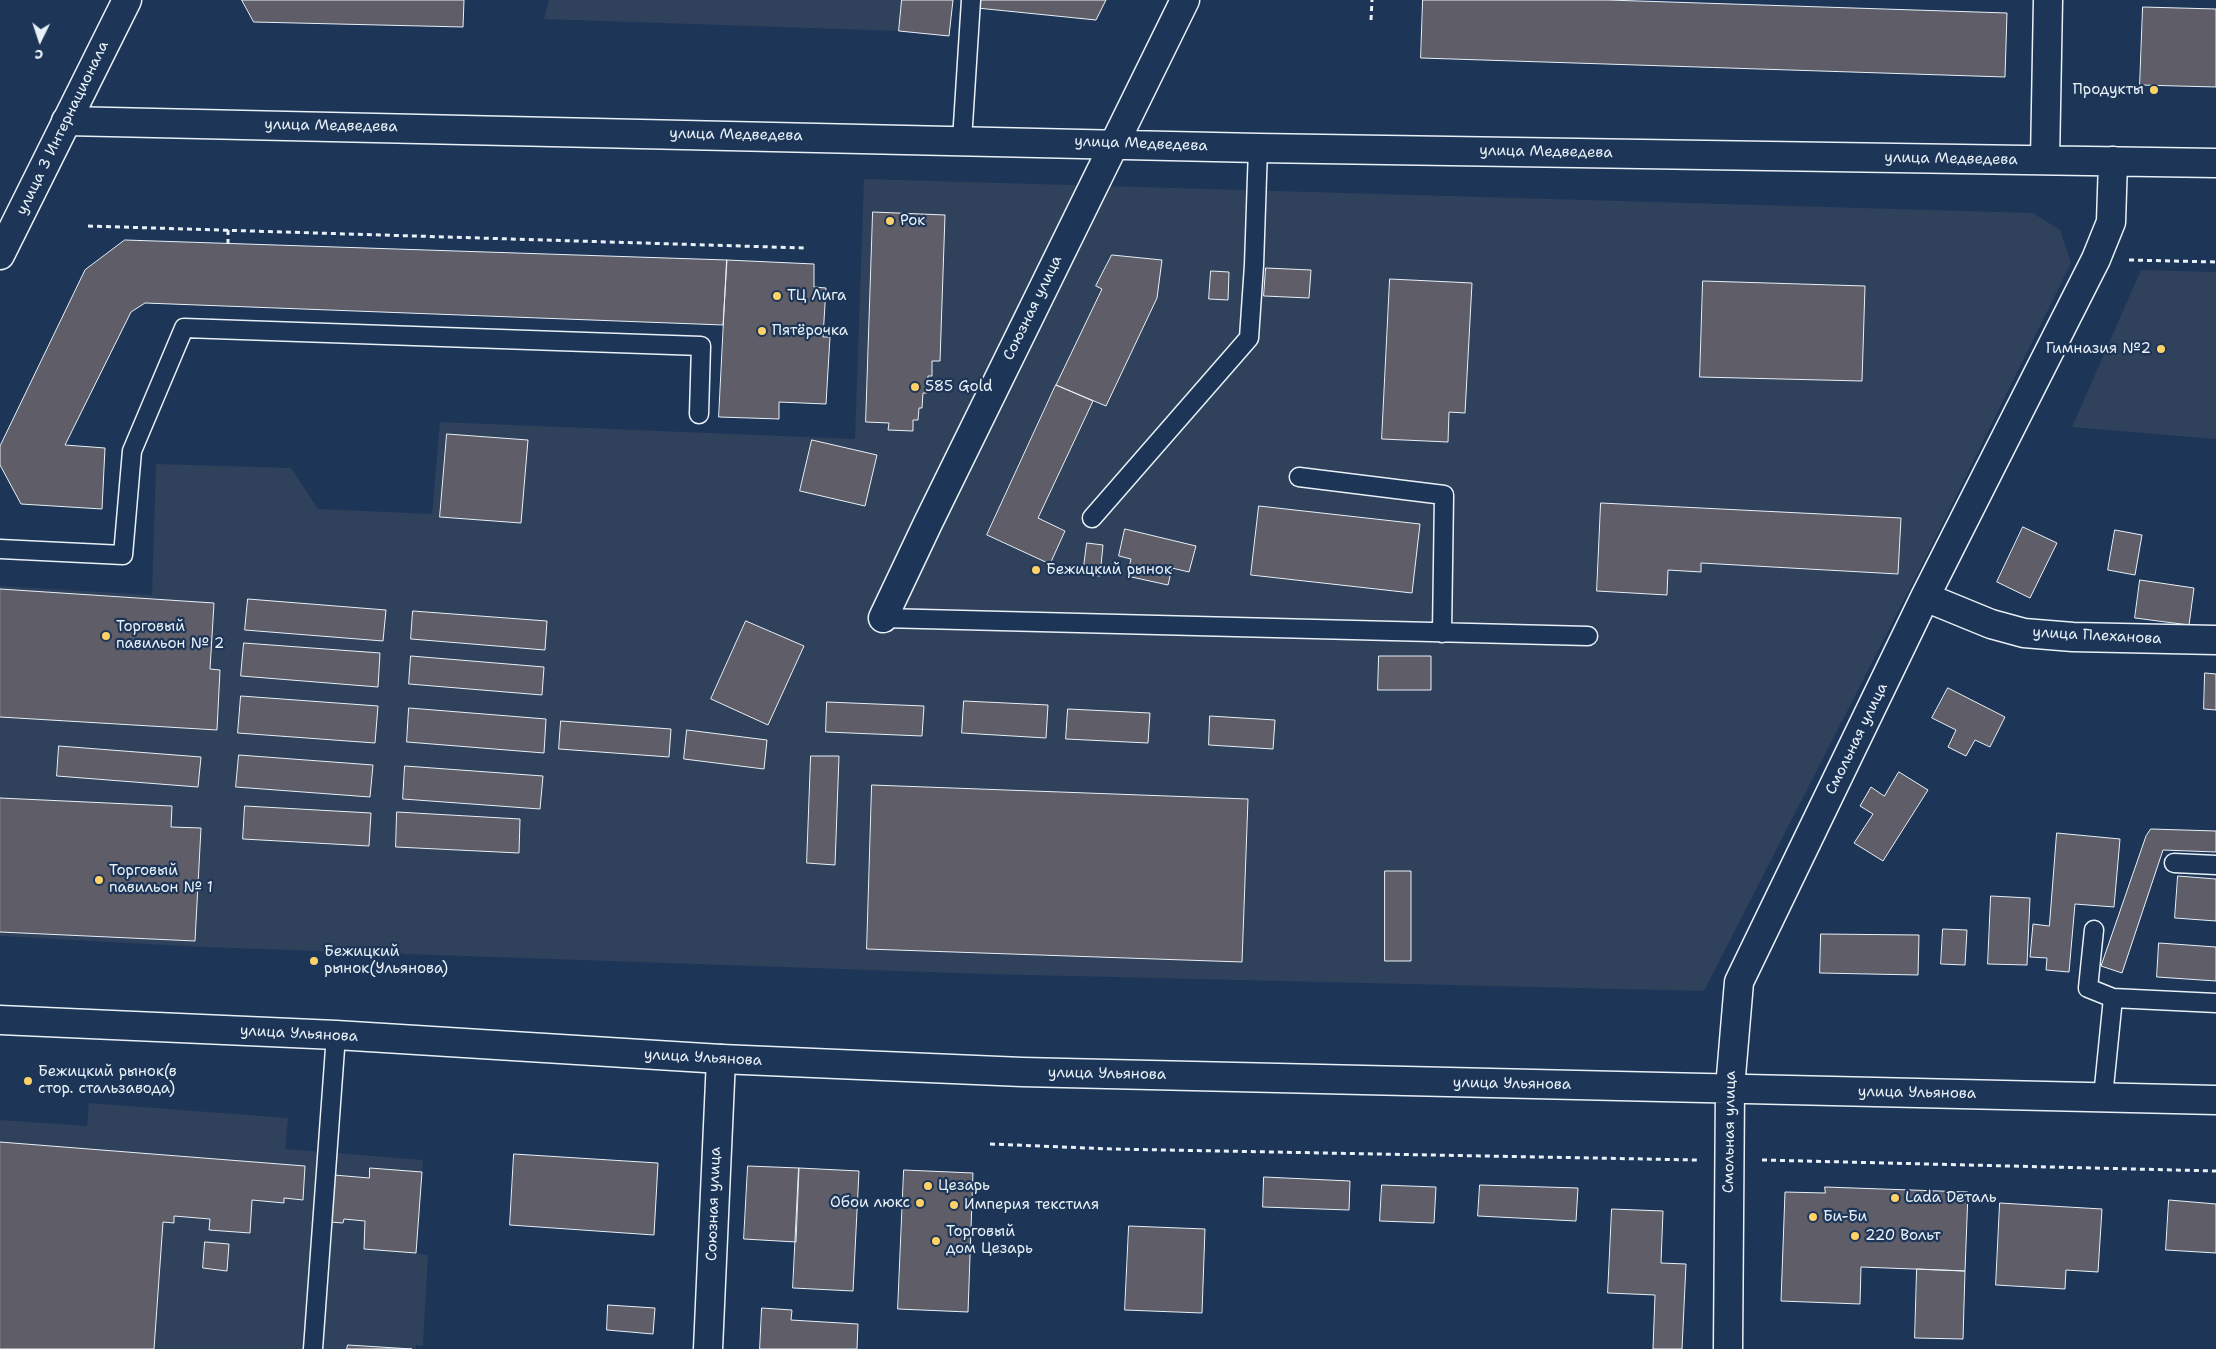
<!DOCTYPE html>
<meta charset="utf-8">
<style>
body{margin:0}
#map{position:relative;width:2216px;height:1349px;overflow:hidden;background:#1d3557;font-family:"Shantell Sans",sans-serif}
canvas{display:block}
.north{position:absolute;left:15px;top:15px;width:50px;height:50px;-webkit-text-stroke:4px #1d3557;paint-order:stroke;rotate:184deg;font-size:14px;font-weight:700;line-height:20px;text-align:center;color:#e8f1f8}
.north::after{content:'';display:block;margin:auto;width:18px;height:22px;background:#e8f1f8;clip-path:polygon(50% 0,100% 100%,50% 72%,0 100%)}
</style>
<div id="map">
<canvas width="2216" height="1349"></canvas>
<div class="north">С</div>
</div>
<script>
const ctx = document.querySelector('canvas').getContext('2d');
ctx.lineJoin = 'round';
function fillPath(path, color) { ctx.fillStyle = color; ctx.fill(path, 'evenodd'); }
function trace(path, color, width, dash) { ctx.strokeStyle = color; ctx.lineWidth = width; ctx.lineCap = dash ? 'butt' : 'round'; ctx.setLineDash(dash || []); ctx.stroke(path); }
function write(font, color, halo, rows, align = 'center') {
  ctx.font = font + ' "Shantell Sans",sans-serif'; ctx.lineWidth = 4.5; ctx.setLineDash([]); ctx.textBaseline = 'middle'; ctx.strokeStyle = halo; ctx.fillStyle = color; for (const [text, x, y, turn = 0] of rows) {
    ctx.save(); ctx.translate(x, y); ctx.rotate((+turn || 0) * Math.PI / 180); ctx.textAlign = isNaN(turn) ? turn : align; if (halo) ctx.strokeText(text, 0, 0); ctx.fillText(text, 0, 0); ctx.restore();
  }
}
const built = new Path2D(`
 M549 0H953L949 36 899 31 544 19Z
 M864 179 2033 213 2060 230 2071 263 1928 553 1704 991 986 974 204 947 0 936V586L152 595 156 464 291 468 318 509 432 514 440 422 855 439Z
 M2141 270 2216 272V439L2072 427Z
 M89 1103 288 1118 285 1149 423 1160 416 1253 428 1255 423 1346 416 1345V1349H0V1120L87 1126Z`);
const building = new Path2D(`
 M242 0H464L463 27 254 22Z
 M902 0H953L949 36 899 31Z
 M978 0H1106L1096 20 977 8Z
 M1423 0H1608L2007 13 2005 77 1421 58Z
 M2143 7 2216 9V87L2140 85Z
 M873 212 945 215 940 361H932V376H928L927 393H923L922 408H919L918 420H913V431L888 430 889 423 866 422Z
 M125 240 727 260 723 325 145 303 131 312 65 445 105 448 102 509 21 504 0 465V446L85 270Z
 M1112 255 1162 260 1157 298 1106 406 1056 385 1102 289 1096 286Z
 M727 260 814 264V287L826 288 823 337H830L826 404 779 402V419L719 417Z
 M1266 268 1311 270 1309 298 1264 296Z
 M1211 271 1229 272 1228 300 1209 299Z
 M1390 279 1472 283 1465 413 1449 412 1448 442 1382 439Z
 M1703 281 1865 286 1862 381 1700 377Z
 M1056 385 1093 401 1038 518 1065 531 1050 564 987 535Z
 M447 434 528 440 521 523 440 517Z
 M812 440 877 455 865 506 800 491Z
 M1601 503 1901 518 1898 574 1701 563V572L1668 570 1667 595 1597 591Z
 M1259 506 1420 524 1412 593 1251 575Z
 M2023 527 2057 543 2030 598 1997 582Z
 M1125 529 1196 546 1189 572 1172 568 1168 585 1127 576 1131 559 1119 556Z
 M2115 530 2142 535 2135 575 2108 570Z
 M1087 543 1103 545 1100 576 1083 574Z
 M2140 580 2194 588 2189 625 2135 618Z
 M0 589 214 603 210 669 220 670 217 730 0 717Z
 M248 599 386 610 383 641 245 630Z
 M413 611 547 621 545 650 411 639Z
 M746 621 804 646 768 725 711 699Z
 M244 643 380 653 378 687 241 676Z
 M411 656 544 667 542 695 409 684Z
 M1379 656H1431V690H1378Z
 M2205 673 2216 674V710L2204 709Z
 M1948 688 2005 717 1990 747 1975 740 1966 756 1948 747 1956 730 1932 718Z
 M241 696 378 706 375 743 238 733Z
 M964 701 1048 705 1046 738 962 733Z
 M827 702 924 706 922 736 826 732Z
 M409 708 546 719 544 753 407 742Z
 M1068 709 1150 713 1148 743 1066 739Z
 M1210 716 1275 720 1273 749 1209 745Z
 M561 721 671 729 669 757 559 749Z
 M687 730 767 740 764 769 684 759Z
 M59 746 201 757 198 787 57 776Z
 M239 755 373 765 370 797 236 787Z
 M811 756H839L835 865 807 863Z
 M405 766 543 776 540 809 403 799Z
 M1899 772 1928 790 1883 861 1854 843 1873 814 1860 806 1871 787 1884 796Z
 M872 785 1248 799 1242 962 867 949Z
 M0 798 172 806 171 827 201 828 195 941 0 932Z
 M245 806 371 813 369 846 243 839Z
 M397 812 520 819 519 853 396 847Z
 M2151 829 2216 831V852L2163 850 2122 973 2101 966 2146 836Z
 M2057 833 2120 839 2114 907 2075 904 2069 972 2046 970 2047 958 2030 957 2033 924 2049 926Z
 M1385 871H1411V961H1385Z
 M2178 876 2216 879V921L2175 918Z
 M1991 896 2030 898 2027 965 1988 964Z
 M1943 929 1967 930 1965 965 1941 964Z
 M1821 934 1919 935 1918 975 1820 973Z
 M2159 943 2216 947V981L2157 977Z
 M0 1142 305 1166 303 1200 284 1198V1203L252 1200 250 1233 209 1230 210 1219 174 1216V1223L163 1222 154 1349H0Z
 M514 1154 658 1163 654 1235 510 1225Z
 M748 1166 799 1168 796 1242 744 1239Z
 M370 1168 422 1172 416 1253 364 1249 365 1221 344 1219 343 1223 330 1222 334 1175 369 1178Z
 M799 1168 859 1171 853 1291 793 1288Z
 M904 1170 973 1173 968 1312 898 1309Z
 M1264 1177 1350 1181 1349 1210 1263 1207Z
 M1382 1185 1436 1187 1434 1223 1380 1221Z
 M1480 1185 1578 1188 1576 1221 1478 1216Z
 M1825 1187 1968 1192 1965 1271 1861 1267 1860 1304 1781 1301 1785 1192 1825 1193Z
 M2169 1200 2216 1204V1253L2166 1250Z
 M2000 1203 2102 1209 2098 1272 2066 1270 2065 1289 1996 1285Z
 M1612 1209 1663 1211 1661 1263 1686 1264 1682 1349H1653L1655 1295 1608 1293Z
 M1129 1226 1205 1229 1202 1313 1125 1310Z
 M205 1242 229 1244 227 1271 203 1268Z
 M1917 1269 1965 1271 1963 1339 1915 1338Z
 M608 1305 655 1308 653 1334 607 1330Z
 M762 1308 792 1310 791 1320 858 1324 857 1349H760Z
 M348 1345 412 1349H347Z`);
const path = new Path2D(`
 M1371 20 1372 0
 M88 226 805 248
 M228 244V230
 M2129 260 2216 262
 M990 1144 1112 1149 1698 1160
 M1762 1160 2216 1171`);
const lane = new Path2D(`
 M962 140 971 0
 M1299 477 1444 495 1442 633
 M1092 518 1249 338 1254 265 1258 148
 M0 549 123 555 132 451 184 328 701 346 699 414
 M883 618 1588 636
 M2174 863 2216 865
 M2094 930 2088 988 2113 998
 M2103 1097 2113 998 2216 1003
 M313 1349 336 1035`);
const street = new Path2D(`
 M66 121 1258 148 2216 163
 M2045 160 2048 0
 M1925 597 1991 624 2024 633 2073 637 2216 640
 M883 618 928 523 1185 0
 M1730 1088 1739 982 1925 597 2096 259 2111 222 2113 161
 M708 1349 721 1059`);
const secondary = new Path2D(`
 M0 255 127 0
 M0 1020 336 1035 721 1059 1022 1072 2216 1100
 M1728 1349 1730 1088`);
const markers = [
 [2154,90,5,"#ffd166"],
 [890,221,5,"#ffd166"],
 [777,296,5,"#ffd166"],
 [762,331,5,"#ffd166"],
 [2161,349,5,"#ffd166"],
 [915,387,5,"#ffd166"],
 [1036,570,5,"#ffd166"],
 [106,636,5,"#ffd166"],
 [99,880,5,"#ffd166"],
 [314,961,5,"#ffd166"],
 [28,1081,5,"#ffd166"],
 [928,1186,5,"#ffd166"],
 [1895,1198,5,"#ffd166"],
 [920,1203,5,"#ffd166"],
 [954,1205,5,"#ffd166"],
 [1813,1217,5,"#ffd166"],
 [1855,1236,5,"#ffd166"],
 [936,1241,5,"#ffd166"]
];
const poiNames = [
 ["Продукты",2144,90,"right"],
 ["Рок",900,221],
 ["ТЦ Лига",787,296],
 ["Пятёрочка",772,331],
 ["Гимназия №2",2151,349,"right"],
 ["585 Gold",925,387],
 ["Бежицкий рынок",1046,570],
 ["Торговый",116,627],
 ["павильон № 2",116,644],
 ["Торговый",109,871],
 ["павильон № 1",109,888],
 ["Бежицкий",324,952],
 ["рынок(Ульянова)",324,969],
 ["Бежицкий рынок(в",38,1072],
 ["стор. стальзавода)",38,1089],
 ["Цезарь",938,1186],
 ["Lada Dеталь",1905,1198],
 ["Обои люкс",910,1203,"right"],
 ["Империя текстиля",964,1205],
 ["Би-Би",1823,1217],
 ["Торговый",946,1232],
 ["дом Цезарь",946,1249],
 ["220 Вольт",1865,1236]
];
const streetNames = [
 ["улица Медведева",331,126,1],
 ["улица 3 Интернационала",63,128,-64],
 ["улица Медведева",736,135,1],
 ["улица Медведева",1141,144,2],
 ["улица Медведева",1546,152,1],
 ["улица Медведева",1951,159,1],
 ["Союзная улица",1033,308,-64],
 ["улица Плеханова",2097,636,3],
 ["Смольная улица",1857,739,-64],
 ["улица Ульянова",299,1034,3],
 ["улица Ульянова",703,1058,3],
 ["улица Ульянова",1107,1074,1],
 ["улица Ульянова",1512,1084,1],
 ["улица Ульянова",1917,1093,1],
 ["Смольная улица",1730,1132,-89],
 ["Союзная улица",714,1204,-88]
];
fillPath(built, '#30415c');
fillPath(building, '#5e5d68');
trace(building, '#e8f1f8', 1);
trace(lane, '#e8f1f8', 21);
trace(street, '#e8f1f8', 31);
trace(secondary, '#e8f1f8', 31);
trace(path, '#e8f1f8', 3, [5, 4]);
trace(lane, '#1d3557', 18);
trace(street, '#1d3557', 28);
trace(secondary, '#1d3557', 28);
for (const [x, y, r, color] of markers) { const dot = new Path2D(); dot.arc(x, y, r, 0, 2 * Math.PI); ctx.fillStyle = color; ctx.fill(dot); trace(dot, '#1d3557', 2); }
write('15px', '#e8f1f8', '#1d3557', poiNames, 'left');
write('15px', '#e8f1f8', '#1d3557', streetNames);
</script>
